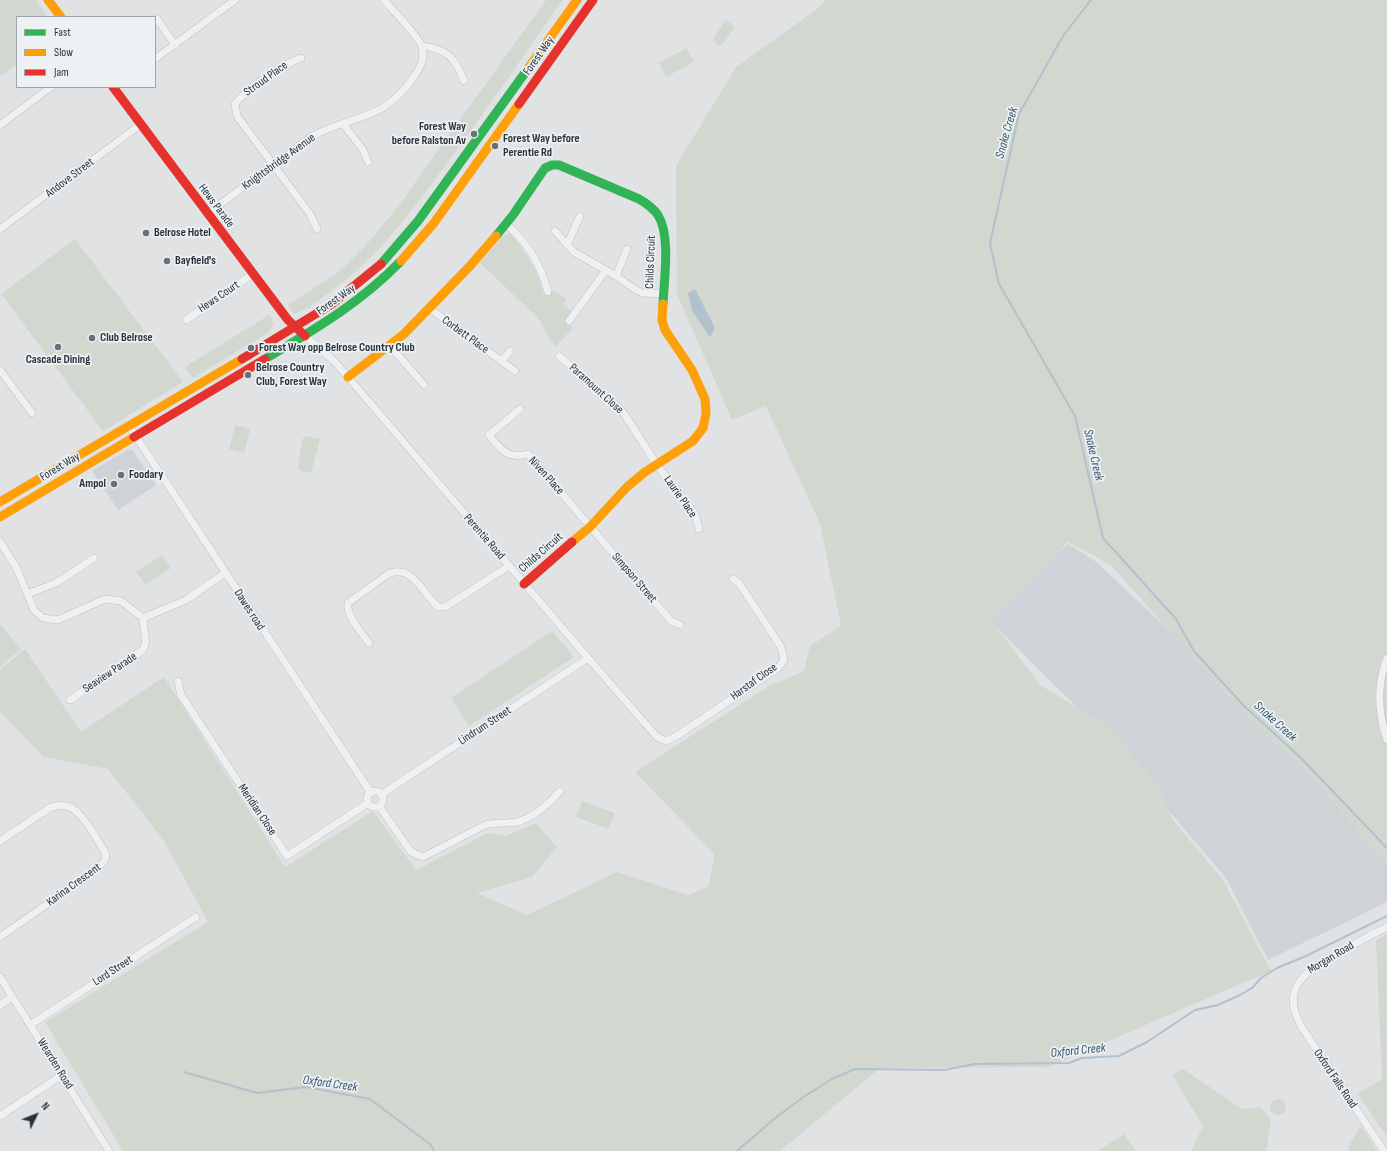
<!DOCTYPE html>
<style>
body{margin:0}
#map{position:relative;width:1387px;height:1151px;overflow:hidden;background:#e0e2e4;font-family:"Sofia Sans Condensed",sans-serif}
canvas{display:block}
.legend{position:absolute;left:16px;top:16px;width:140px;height:72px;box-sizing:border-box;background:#edf1f4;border:1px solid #9fa5aa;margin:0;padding:5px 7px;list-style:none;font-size:12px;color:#29333c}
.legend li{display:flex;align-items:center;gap:8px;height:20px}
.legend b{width:20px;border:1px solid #9fa5aa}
.north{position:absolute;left:16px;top:1095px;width:40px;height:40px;-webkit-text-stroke:3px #edf1f4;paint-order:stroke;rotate:47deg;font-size:11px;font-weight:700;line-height:16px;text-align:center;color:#29333c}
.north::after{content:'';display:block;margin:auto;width:14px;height:18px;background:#29333c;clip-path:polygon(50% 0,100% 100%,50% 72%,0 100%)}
</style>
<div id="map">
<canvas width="1387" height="1151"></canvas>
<ul class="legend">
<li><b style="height:5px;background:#30b455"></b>Fast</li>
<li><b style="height:5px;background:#ff9f0a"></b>Slow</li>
<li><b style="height:5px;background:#e5322d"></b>Jam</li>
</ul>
<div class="north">N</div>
</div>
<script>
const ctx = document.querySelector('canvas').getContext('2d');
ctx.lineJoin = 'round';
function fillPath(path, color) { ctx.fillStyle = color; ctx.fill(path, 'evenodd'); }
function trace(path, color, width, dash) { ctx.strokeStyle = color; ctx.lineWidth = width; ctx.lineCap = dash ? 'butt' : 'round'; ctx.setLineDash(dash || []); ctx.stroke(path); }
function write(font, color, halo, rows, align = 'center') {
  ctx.font = font + ' "Sofia Sans Condensed",sans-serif'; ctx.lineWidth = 3.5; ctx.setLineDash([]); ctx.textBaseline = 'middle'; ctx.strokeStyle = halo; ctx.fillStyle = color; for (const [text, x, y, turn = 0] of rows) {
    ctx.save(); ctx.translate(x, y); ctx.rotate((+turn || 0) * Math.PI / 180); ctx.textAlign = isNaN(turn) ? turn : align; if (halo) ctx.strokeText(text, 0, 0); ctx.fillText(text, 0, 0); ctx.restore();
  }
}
const built = new Path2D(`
 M129 449 133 451 156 485 118 510 92 471Z
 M1068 544 1095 561 1235 692 1319 766 1387 865V902L1268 960 1226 878 1101 731 988 619 1004 601Z`);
const green = new Path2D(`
 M0 0H36L48 17H17V64L0 76Z
 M546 0H563C526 52 489 106 451 158 415 207 380 256 330 292 319 300 308 309 294 314L288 305 340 271 367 244 399 205Z
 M826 0H1387V865L1313 780 1248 719 1110 564 1068 542 991 620 1040 685 1109 727 1160 788 1172 819 1223 880 1271 971 1048 1067 880 1068 780 1151H123L45 1022 208 922 164 841 108 769 44 757 0 712V670L25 649 81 732 164 677 285 867 373 811 416 870 488 833 506 836 536 823 557 847 532 877 477 893 527 915 617 872 688 895 708 887 715 855 635 772 769 686 804 671 810 646 841 626 820 524 766 406 732 420 677 294 676 166 736 67 816 10Z
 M726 20 735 27 721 46 712 40Z
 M686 48 694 62 666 77 659 63Z
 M510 233C526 252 538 271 544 295L551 293 552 290 567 299 563 304 571 311 565 320 573 328 555 347 538 318 480 263 503 236Z
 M75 239 183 382 103 431 1 294Z
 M269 315 274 324 268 333 193 378 185 367Z
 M235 425 250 429 244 453 229 449Z
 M305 436 320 439 311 473 300 471 298 468 302 440Z
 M162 555 171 568 145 585 136 572Z
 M0 624 21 649 0 667Z
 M552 631 574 657 469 726 451 698Z
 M582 801 615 813 609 829 576 817Z
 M1387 934V1137L1358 1094 1382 1079 1376 940Z
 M1183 1069 1242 1109 1261 1107 1271 1121 1266 1151H1191L1203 1126 1172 1075Z
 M1270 1107a8 8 0 1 1 16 0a8 8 0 1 1-16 0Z
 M1361 1126 1377 1151H1348L1349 1145Z
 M1124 1134 1136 1151H1098Z`);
const water = new Path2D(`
 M695 289 715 328 710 337 692 311 688 293Z`);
const stream = new Path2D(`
 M1091 0 1063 36 1019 114 990 243 999 284 1075 416 1103 538 1176 619 1194 651 1243 705 1300 757 1387 848
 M184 1072 257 1093 306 1087 370 1099 431 1145 434 1151
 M737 1151 774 1119 802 1098 832 1079 855 1069 944 1070 975 1064 1069 1063 1082 1058 1119 1056 1147 1042 1195 1010 1218 1005 1240 995 1252 988 1261 978 1277 968 1306 956 1387 916`);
const street = new Path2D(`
 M157 19 175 45
 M422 46C447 49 455 57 464 81
 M301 58C283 64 246 89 235 104L237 116 310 214 317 229
 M155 59 235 0
 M0 125 51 87
 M344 125 363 150 368 162
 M207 214 311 137C352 114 382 123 413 78 420 68 425 60 422 47 419 36 392 10 384 0
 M506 224C527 242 541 265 548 292
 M0 229 140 125
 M555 231 574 252 616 276 633 288 642 293 662 294
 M567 245 580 216
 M616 276 627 249
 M429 308 515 371
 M186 320 253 274
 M569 321 606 270
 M305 336 334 361 348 377 588 658 657 737 666 741 678 735 778 668 784 660 781 647 739 583 733 579
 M390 346 424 385
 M559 356 618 407 625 415 657 465 695 514 699 529
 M502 361 510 351
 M0 370 32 413
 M520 409 489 435C501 449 507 460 528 454L671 621 680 625
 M129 426 371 793
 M0 542 16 567 34 610 43 618 58 620 105 599 121 601 143 618C143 629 149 643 142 651L70 700
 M27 594 56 583 94 558
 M143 618 186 600 225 573
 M369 643C361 632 346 616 348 603L388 574C410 564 421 589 434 603L438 607H445L509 566
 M1387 658C1377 684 1378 713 1387 740
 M178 681 181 695 287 856 368 803
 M367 799a8 8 0 1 1 16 0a8 8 0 1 1-16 0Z
 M382 794 588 658
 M379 806 411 852 423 857 485 825C495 822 506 824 516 822 532 819 550 803 560 791
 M0 841 51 807C57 806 64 804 70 807 83 813 98 841 106 854L105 860 96 870 0 937
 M0 977 109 1151
 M0 1005 12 997
 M30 1025 196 917
 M0 1116 62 1075
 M1384 1151 1301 1026C1280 988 1305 972 1335 955 1352 945 1369 936 1387 927`);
const fast = new Path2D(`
 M496 236 513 215 545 168 552 165H559L639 199C646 203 653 208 658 215 671 236 664 279 663 304
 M381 264 418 221 527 70
 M265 359C315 329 359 304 401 261`);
const slow = new Path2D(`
 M48 0 61 17
 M527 70 577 0
 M401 261 434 223 519 104
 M348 377 404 334 470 266 496 236
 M0 502 242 359
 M0 517 134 437
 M572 542 590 527 627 487 645 472 693 441 703 428 706 414 705 399 692 370 665 330 662 320 663 304`);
const jam = new Path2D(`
 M113 87 288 320 305 336
 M519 104 593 0
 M242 359 332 304 381 264
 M134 437 265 359
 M524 584 572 542`);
const markers = [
 [474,134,4,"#697077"],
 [495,146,4,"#697077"],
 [146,233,4,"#697077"],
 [167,261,4,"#697077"],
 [92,338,4,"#697077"],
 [58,347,4,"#697077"],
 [251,348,4,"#697077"],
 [248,375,4,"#697077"],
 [121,475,4,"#697077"],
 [114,484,4,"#697077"]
];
const streetNames = [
 ["Forest Way",539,56,-55],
 ["Stroud Place",266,79,-36],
 ["Knightsbridge Avenue",279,162,-36],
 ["Andove Street",70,178,-37],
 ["Hews Parade",216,206,53],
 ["Childs Circuit",651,262,-88],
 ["Hews Court",219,297,-34],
 ["Forest Way",336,300,-35],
 ["Corbett Place",465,335,36],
 ["Paramount Close",596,389,42],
 ["Forest Way",60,467,-31],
 ["Niven Place",546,476,48],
 ["Laurie Place",680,497,55],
 ["Perentie Road",484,537,49],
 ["Childs Circuit",541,553,-41],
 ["Simpson Street",634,578,49],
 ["Dawes road",249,610,57],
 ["Seaview Parade",110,673,-34],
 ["Harstaf Close",754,682,-36],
 ["Lindrum Street",485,726,-33],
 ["Meridian Close",257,810,56],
 ["Karina Crescent",74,885,-36],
 ["Morgan Road",1331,958,-31],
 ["Lord Street",113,971,-33],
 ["Wearden Road",55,1064,58],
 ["Oxford Falls Road",1335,1079,56]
];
const poiNames = [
 ["Forest Way",466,127,"right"],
 ["before Ralston Av",466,141,"right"],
 ["Forest Way before",503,139],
 ["Perentie Rd",503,153],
 ["Belrose Hotel",154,233],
 ["Bayfield's",175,261],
 ["Club Belrose",100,338],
 ["Forest Way opp Belrose Country Club",259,348],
 ["Cascade Dining",58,360,"center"],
 ["Belrose Country",256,368],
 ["Club, Forest Way",256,382],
 ["Foodary",129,475],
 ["Ampol",106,484,"right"]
];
const waterNames = [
 ["Snake Creek",1007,133,-74],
 ["Snake Creek",1093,455,77],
 ["Snake Creek",1275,722,42],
 ["Oxford Creek",1078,1051,-6],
 ["Oxford Creek",330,1084,8]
];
fillPath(built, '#cfd2d7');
fillPath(green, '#d2d8d0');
fillPath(water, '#b0c2cd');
trace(stream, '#b0c2cd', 2);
trace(street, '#bec0c2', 8);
trace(street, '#eff0f1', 7);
trace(fast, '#30b455', 9);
trace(slow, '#ff9f0a', 9);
trace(jam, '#e5322d', 9);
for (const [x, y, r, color] of markers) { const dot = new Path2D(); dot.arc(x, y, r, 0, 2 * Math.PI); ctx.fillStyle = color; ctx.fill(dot); trace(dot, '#edf1f4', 1.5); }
write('12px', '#29333c', '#edf1f4', streetNames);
write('bold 12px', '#29333c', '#edf1f4', poiNames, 'left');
write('italic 13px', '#37566c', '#edf1f4', waterNames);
</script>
